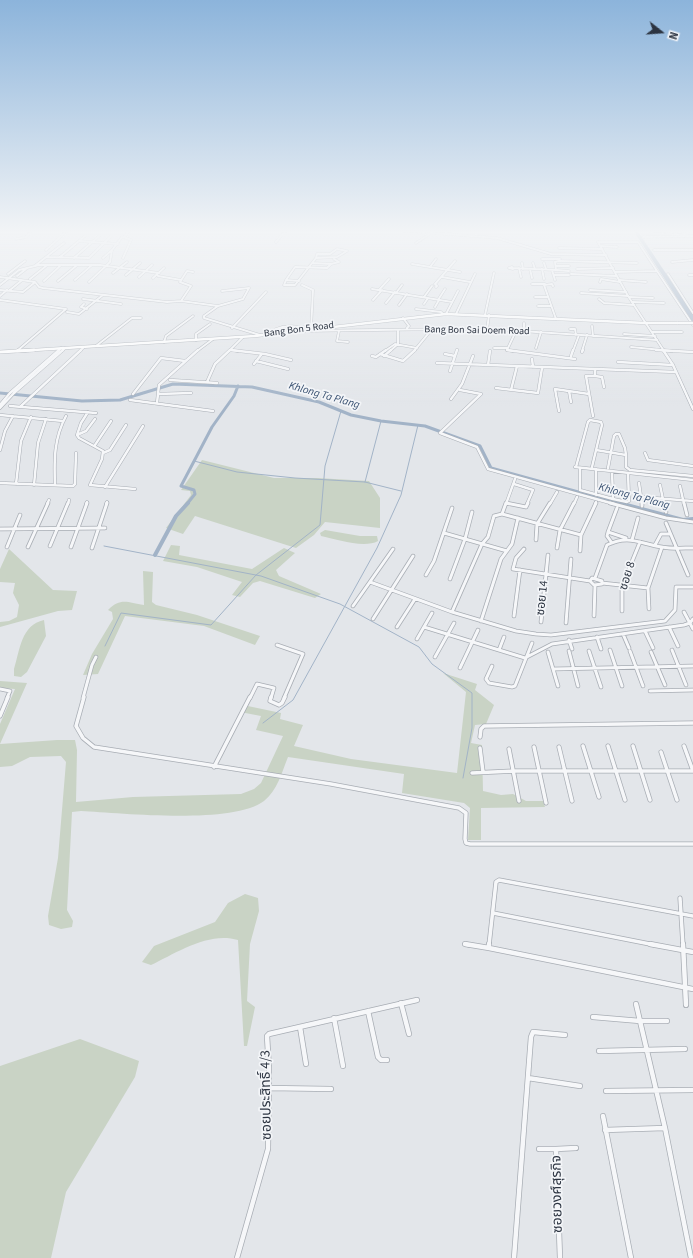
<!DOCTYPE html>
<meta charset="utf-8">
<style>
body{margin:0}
#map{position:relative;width:693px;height:1258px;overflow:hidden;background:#e3e6ea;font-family:"Source Sans 3",sans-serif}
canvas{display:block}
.north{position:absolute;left:641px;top:12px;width:40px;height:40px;-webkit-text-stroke:3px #f3f5f8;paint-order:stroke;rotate:107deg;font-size:11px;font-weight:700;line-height:16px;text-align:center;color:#2c3441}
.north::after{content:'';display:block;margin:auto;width:14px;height:18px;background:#2c3441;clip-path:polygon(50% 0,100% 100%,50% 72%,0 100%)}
</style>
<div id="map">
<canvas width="693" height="1258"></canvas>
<div class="north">N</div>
</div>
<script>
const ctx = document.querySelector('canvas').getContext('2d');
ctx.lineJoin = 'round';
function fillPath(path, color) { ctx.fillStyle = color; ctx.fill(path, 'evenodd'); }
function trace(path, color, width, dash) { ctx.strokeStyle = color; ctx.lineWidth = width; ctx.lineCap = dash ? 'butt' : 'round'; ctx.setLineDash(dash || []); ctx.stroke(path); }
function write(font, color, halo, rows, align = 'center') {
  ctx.font = font + ' "Source Sans 3","Noto Sans Thai",sans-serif'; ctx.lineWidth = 3.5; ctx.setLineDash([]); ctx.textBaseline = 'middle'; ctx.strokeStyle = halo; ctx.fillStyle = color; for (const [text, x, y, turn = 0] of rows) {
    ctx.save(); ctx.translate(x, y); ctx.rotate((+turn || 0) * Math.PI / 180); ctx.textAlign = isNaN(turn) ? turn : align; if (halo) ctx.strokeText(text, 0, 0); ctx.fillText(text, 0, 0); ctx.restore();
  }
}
const green = new Path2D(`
 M202 460 274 478H317L369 481 380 498V528L325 522 314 535 296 548 195 516 183 534 166 528 191 495 190 491 181 490Z
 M325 530 360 536H377L378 541C364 549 336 539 321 536L320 533Z
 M171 545 180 546 179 555 252 569 284 548 295 553 276 570 279 576 321 594 315 598 260 581 253 583 240 597 232 595 242 582 197 567 163 561Z
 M9 549 53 590 77 591 72 610 58 611 0 627V622L9 621 17 617 19 605 13 593 15 583 0 582V569Z
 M143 571 153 572 152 602 156 605 197 615 260 636 255 645 204 626 125 616 98 674 83 675 92 654 113 619 112 612 108 610C121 597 128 603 144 605Z
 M44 620 46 636 27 672 21 677 14 676V669C20 650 21 625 44 620Z
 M443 673 477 684 475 690 494 705 486 724 475 725 471 743 482 745 483 791 501 795 513 794 526 801H543L545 807 481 808V840H468L470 808 464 803 402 793 404 774 288 757C282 772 277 791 264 801 232 825 121 813 81 811L72 812 67 910 73 921 72 927 61 929 49 925 48 916 58 858 66 762 61 756 30 757 12 766 0 767V724L15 689 0 688V681L27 683 0 744 57 740H75L77 750 76 802 133 797 241 794 254 789 261 783 283 736 256 730 261 716 240 712 243 705 281 713 280 719 303 725 294 746 351 759 457 773 466 692Z
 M245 894 258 898 259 911 250 944 247 1001 255 1007 247 1046H244L238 940C209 931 176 953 151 965L142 962 154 946 215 922 228 903Z
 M80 1039 139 1061 135 1077 66 1192 51 1258H0V1066Z`);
const water = new Path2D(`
 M633 230H637L693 314V323Z`);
const stream = new Path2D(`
 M194 461 237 472 295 478 365 482 401 491
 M365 482 381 421
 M104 546 261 576 340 604 419 647 432 664 472 693V728L463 778
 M105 646 121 613 211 625 256 575 320 525 325 466 341 411
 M263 723 293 700 377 548 401 495 418 425`);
const canalFar1 = new Path2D(`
 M0 393 82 401 120 400 173 384 252 387 319 402 351 415 381 421 425 426 480 446 491 468 622 504
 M187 504 195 494 194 490 181 486 212 427 234 396 238 386`);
const canal = new Path2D(`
 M619 503 683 520 693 519
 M155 555 176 516 188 503`);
const minorFar4 = new Path2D(`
 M396 230 497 238 551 254 606 255
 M650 231 693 233
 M643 237 693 236
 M16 239 26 237 32 230
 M79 241 86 235
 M276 242 286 230
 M598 242H638L657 271 615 272
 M416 243 431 233
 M601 246 617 247
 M559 248 602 249
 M337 249 347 251 337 257 316 258 317 254H330Z
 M46 250 68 230
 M654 250H693
 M47 257 89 258 111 236
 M60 257 79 241 118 244
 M74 258 99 236
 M103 258 112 250
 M123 258 131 240 124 237 130 230
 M542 259H560
 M672 262 693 260
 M313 263 331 264
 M522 263 523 269
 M533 263 535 269
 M544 263 546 269
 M412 264 460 272
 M36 265 64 243
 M556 266H569
 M430 267 436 259
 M512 267 513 269 509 268Z
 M513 268 556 270 555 262 559 261 637 263
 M519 268 521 277
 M530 269 532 278
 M542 269 544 279
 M577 269 613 268
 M552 270 555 280
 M557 270 569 271
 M657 271 693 325
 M113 273 127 262
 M8 274 25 261
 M571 274 616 276
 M668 274 693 313
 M126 275 140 263
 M554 275H569
 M689 275H693
 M17 276 26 269
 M158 276 181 280
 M0 277 35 282 39 287 43 288 167 302 181 301 218 306 243 299 249 288 222 291
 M139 277 152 265
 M442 277 470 282
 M153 278 164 268
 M30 279 46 266
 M75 280 92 265
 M286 280 284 285H295L316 258
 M619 280 646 282
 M44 281 60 266
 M58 281 76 266
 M299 281 286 280 295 267 327 268 331 264 339 262 334 259
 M89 282 110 262 112 250 122 237
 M600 282 601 279 620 282
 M532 284H545
 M0 285 19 270 39 265H100L159 273
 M302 285 313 290 311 329
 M553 286 552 284 544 285 556 319
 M436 287 437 286 435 284 455 261
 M372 289 452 302
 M0 290 23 292 34 283
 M10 290 21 281
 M379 290 389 279
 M590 290 626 292
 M396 293 402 285
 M581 293 628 296
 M0 296 7 290
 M424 297 432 286
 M535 297H548
 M629 297 653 298
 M83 299 121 304
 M599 299 604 303 634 305
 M0 300 66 309 17 351
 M373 300 382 290
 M438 300 445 289
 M181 301 191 286 180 282 187 271 193 272
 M632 302 664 303
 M386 303 395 292
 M84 304 81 307 87 309
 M424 304 428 298
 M399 305 407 294
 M218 306 204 316V318L260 335
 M538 306H551
 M435 307 439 300
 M416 309 441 312 443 314
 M67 312 79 314 103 295
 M446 314 458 291
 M456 314 475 274
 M485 315 494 273
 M403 318 409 326 407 328
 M524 323V331
 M592 326 593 336
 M232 328 266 292
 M570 329H575L576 335
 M487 330 489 315
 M299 331 451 329 506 330 657 340
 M339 331 337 341 348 342
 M652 332H682
 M277 333 276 329C287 324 299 327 311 328
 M624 334 655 336
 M196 340V334L210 324
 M164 342 166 336 193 316
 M96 346 132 318H141
 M631 347 672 351
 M494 348H507
 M536 348 541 332
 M231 350 238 351
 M58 351 61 348
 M62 351 65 348
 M80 351 84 347
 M197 351 213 339
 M229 351 243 337
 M385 351 395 344 417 348
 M390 351 398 344V330
 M414 351 432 329
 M513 351 507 350 516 331
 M573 351 579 335
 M582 351 587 335`);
const minorFar3 = new Path2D(`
 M231 350 265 354 291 360
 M507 350 575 359
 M656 350 693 352
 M17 351 18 350
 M582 352 583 350
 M380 354 403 361 415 350
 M445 354 455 356
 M372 356 376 357 386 350
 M384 356 391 350
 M571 356 573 350
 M532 359 533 367
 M256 361 288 369
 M618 362 673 365
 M437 363 676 372
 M254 364 261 355
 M488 365 490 351
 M450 371 457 350
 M595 376 602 377 604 387
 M170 380 217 383
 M207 382 215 364 230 350
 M496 388 538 393 542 368
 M460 390 481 394 440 433 477 447 488 469 614 504
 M511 390 517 366
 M569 391 571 402
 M133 394 161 358 185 361
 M158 394 191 393
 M451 399 462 384 473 356
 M130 400 213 411
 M157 403 159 385 198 350
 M0 405 10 393 59 350
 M10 406 96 413
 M21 406 81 350
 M0 408 14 393 63 350
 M559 411 555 389 589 394
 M88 412 81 423 77 435 79 438 103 451 102 459 90 485 135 489
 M0 415 63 421
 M593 416 586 376H595V370
 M77 435 86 431 95 419
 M95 445 111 421
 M0 450 5 431 13 416
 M596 450 626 455V467L630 470 693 476
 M103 453 110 450 126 425
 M645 453 648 460 693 466
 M575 467 693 480
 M576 467 588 422 590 420 601 422 602 425 592 467
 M580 468V490L613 499 612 471
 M608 468 614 436 616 434H619L625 448 626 455
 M596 469V495
 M0 483 73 486 75 484 76 453
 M639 483 641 497 693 501
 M16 484 21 441 31 417
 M514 484 533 490 527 504
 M34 485 38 443 46 419
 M55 485C54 460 54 438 66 416
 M660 485 664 504
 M680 486 684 504
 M105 487 143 426
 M641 497 642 504
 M613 499 627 502 629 501 628 473
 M506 503 509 504
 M47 504 49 500
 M68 504 69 500
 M86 504 87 502
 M106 504 107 502
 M506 504 515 479
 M550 504 557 492
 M574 504 577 497
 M595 504 596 502`);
const minorFar2 = new Path2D(`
 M506 503 526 507 528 503
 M610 503 666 518 693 522
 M642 503V506
 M664 503 666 512
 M684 503 687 515
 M617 508 608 532 626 538
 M502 514 506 503
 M666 523 688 575
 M0 529 105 528
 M608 532 607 536 612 543
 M444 533 507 551
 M536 540 537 524 550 503
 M632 540 638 518
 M655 545 661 534H670
 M50 546 68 503
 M7 547 20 515
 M28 547 48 503
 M71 547 87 503
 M92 548 107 503
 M557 548 560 530 574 503
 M524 549 516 558 513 569 590 581
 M580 551 581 535 596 503
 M426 575 434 561 452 508
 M592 578 602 581V584L594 585 590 581Z
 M595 578 607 545C629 534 640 544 662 547 672 549 683 548 693 548
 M450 579 465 539 472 512
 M370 582 452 612 516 631 536 634 551 635 665 621 675 610 676 587H693
 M602 583 648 588
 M353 606 393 549
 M649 609 648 588 662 547
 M622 611V586L640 542
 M452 612 482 544 488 537 494 516 502 514 581 535
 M684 612 693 629
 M514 616 520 570
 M594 616 595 586
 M373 619 413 556
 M481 621 501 559 512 544 518 518
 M541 622 548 555
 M566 623 571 559
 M397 627 415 599
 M424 627 525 658 552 644 684 625 690 623 693 619
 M669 627 678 646
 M645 631 653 648
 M623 634 629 648
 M597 637 601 649
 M417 639 432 613
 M569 640 572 649
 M277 645 303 654 284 698
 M499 650 504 637
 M610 650 622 686
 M672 650 686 685
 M569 651 578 686
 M589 651 601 687
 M630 651 643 686
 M548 652 558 686
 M651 652 665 685
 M435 657 454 623
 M492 666 486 679 489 683 512 687 515 686 532 643
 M460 668 478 630
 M553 669 693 666
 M0 689 10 691 7 698
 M650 691 693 690
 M83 698 92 665 96 657
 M250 698 257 684 274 688 271 698`);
const minorFar1 = new Path2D(`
 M84 697 76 726 83 738 94 747 331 784 459 808 466 813 465 839 466 843 470 844H693
 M271 697 270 701 279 705 282 703 285 697
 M0 716 8 697
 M480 737 481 729 484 726 693 723
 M583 746 599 797
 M608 746 625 800
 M633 746 650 800
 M684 746 693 771
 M534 747 546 803
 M559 747 572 801
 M480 748 483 772
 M509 749 519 801
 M661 752 677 800
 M214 767 250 697
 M472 773 514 771H693
 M680 898 683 945
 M493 913 655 945
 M465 944 469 945
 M489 945 496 882 499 880 693 916`);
const minor = new Path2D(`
 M465 944 489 948V944
 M650 944 693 952
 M683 944 686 1005
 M489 948 693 989
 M401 1003 409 1034
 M636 1004 665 1128 691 1258
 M368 1011 378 1057 381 1060H387
 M593 1017 640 1021H667
 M334 1018 343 1066
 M300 1027 306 1064
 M599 1051 685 1049
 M528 1078 580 1086
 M269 1088 331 1089
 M606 1091 693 1090
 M603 1116 631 1258
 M605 1130 665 1128
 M539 1149H556
 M237 1258 268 1149 269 1069 267 1036 269 1034 417 1000
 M514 1258 531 1037 533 1032 565 1035
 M560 1258 556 1149 576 1148`);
const tertiaryFar1 = new Path2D(`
 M598 242 628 296 664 351`);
const tertiary = new Path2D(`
 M663 350 673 365 693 409`);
const secondaryFar1 = new Path2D(`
 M691 230 693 232
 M18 351 255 336 446 314 646 323H678`);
const secondary = new Path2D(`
 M0 352 34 350`);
const secondaryBridge = new Path2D(`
 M678 323H693`);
const farStreetnames = [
 ["Bang Bon 5 Road",299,330,-7],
 ["Bang Bon Sai Doem Road",477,331,1]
];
const farWaternames = [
 ["Khlong Ta Plang",324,396,16],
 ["Khlong Ta Plang",634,497,15]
];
const streetNames = [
 ["ซอย 8",628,576,-73],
 ["ซอย 14",543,598,-84]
];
const nearStreetnames = [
 ["ซอยประสิทธิ์ 4/3",267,1095,-91],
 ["ซอยวงศ์สุรกิจ",558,1194,-91]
];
fillPath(green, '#c9d3c5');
fillPath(water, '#a2b3c7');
trace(stream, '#a2b3c7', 1);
trace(canalFar1, '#a2b3c7', 3);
trace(canal, '#a2b3c7', 4);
trace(minorFar4, '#a8adb4', 3);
trace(minorFar3, '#a8adb4', 3.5);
trace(minorFar2, '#a8adb4', 4.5);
trace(minorFar1, '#a8adb4', 5);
trace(minor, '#a8adb4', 6);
trace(tertiaryFar1, '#a8adb4', 3);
trace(tertiary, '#a8adb4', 3.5);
trace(secondaryFar1, '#a8adb4', 3.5);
trace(secondary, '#a8adb4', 4);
trace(minorFar4, '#f6f7f9', 2);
trace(minorFar3, '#f6f7f9', 2.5);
trace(minorFar2, '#f6f7f9', 3);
trace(minorFar1, '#f6f7f9', 3.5);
trace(minor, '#f6f7f9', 4.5);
trace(tertiaryFar1, '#f6f7f9', 2);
trace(tertiary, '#f6f7f9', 2.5);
trace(secondaryFar1, '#fff', 2.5);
trace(secondary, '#fff', 3);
trace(secondaryBridge, '#a8adb4', 3.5, []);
trace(secondaryBridge, '#fff', 2.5);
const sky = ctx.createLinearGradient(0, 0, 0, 406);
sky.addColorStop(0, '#8cb4db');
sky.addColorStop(0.57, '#f2f4f6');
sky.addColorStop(1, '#f2f4f600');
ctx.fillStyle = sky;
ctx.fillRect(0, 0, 693, 406);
write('10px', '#2c3441', '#f3f5f8', farStreetnames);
write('italic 11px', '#3a5272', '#f3f5f8', farWaternames);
write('12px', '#2c3441', '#f3f5f8', streetNames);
write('14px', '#2c3441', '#f3f5f8', nearStreetnames);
</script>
